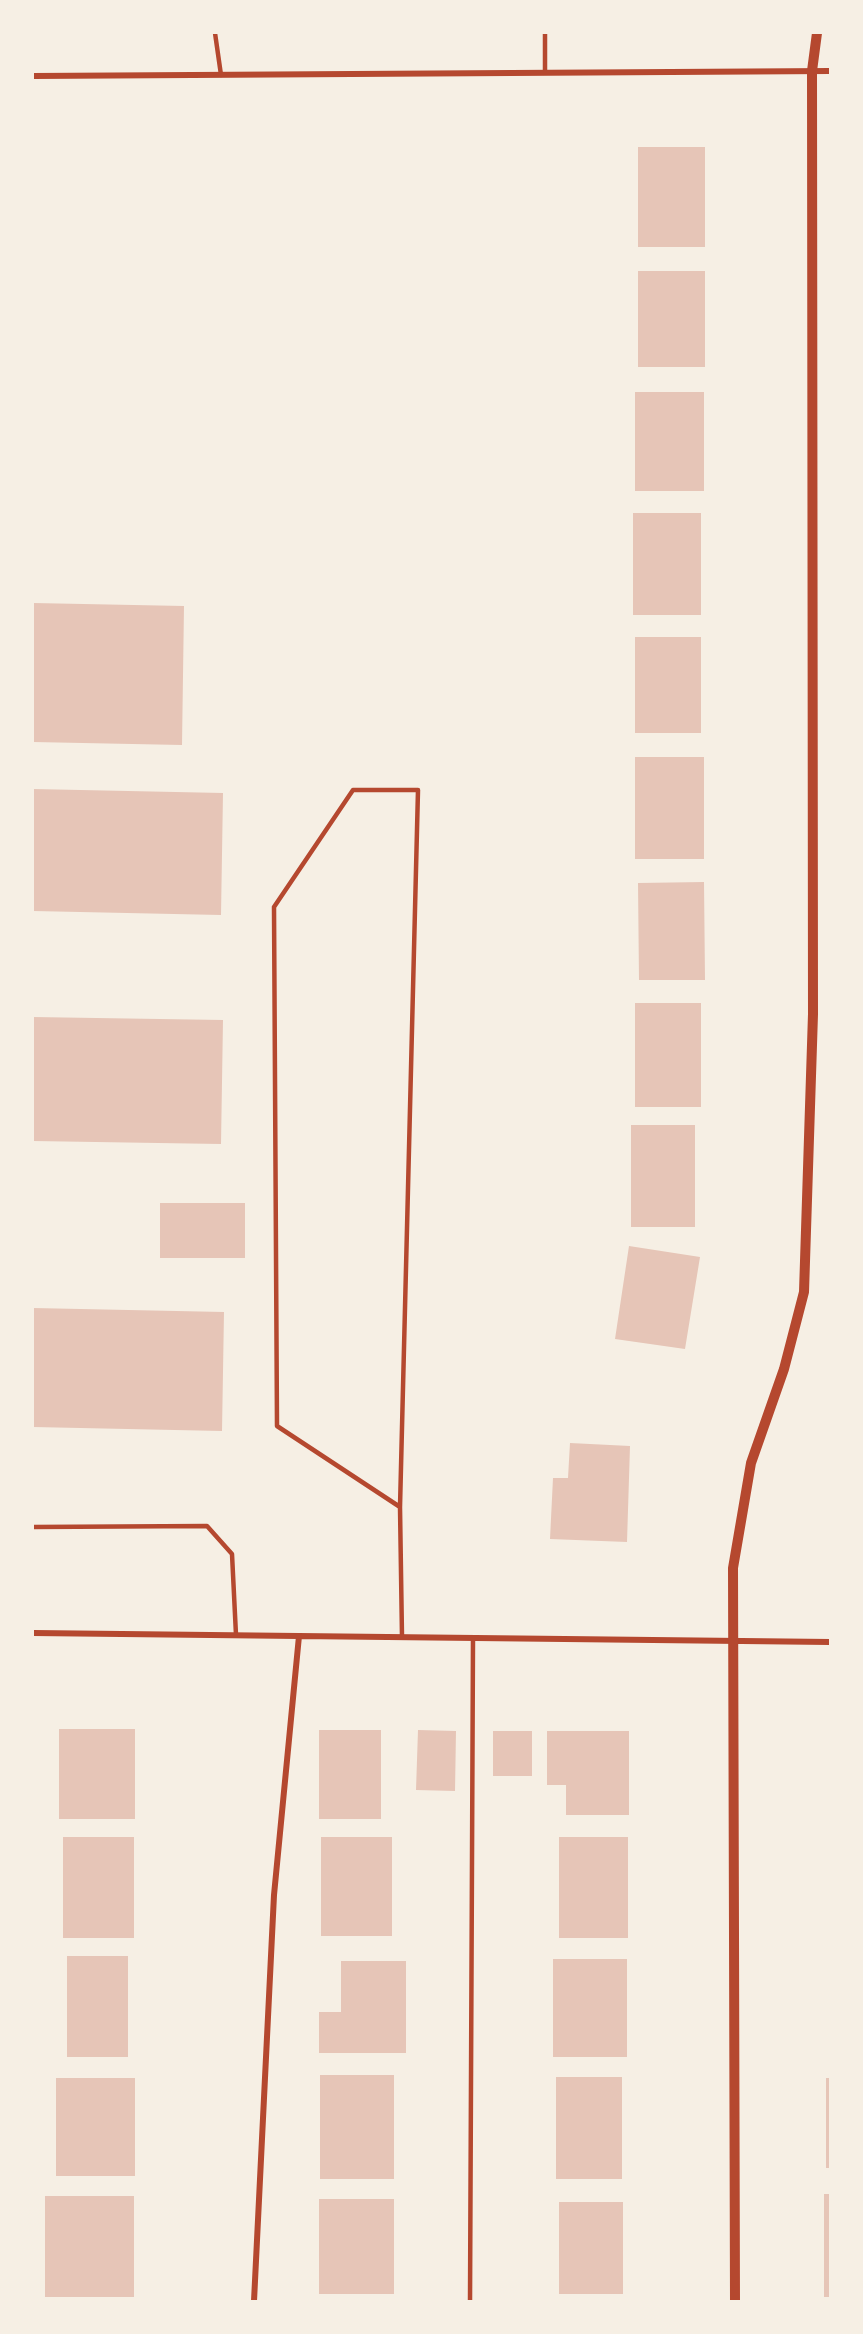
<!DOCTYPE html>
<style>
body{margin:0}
#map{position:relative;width:863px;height:2334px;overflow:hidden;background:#f6efe4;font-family:"IBM Plex Sans",sans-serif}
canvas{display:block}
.frame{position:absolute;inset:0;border:34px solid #f6efe4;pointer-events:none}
</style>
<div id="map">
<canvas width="863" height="2334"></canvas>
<div class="frame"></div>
</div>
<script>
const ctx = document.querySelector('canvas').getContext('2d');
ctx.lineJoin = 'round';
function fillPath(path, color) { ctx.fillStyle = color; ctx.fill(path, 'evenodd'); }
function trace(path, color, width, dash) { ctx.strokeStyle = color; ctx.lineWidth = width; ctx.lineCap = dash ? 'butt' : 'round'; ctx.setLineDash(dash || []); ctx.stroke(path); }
const building = new Path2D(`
 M638 147H705V247H638Z
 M638 271H705V367H638Z
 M635 392H704V491H635Z
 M633 513H701V615H633Z
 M33 603 184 606 182 745 33 742Z
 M635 637H701V733H635Z
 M635 757H704V859H635Z
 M33 789 223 793 221 915 33 911Z
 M704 882 705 980H639L638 883Z
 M635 1003H701V1107H635Z
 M33 1017 223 1020 221 1144 33 1141Z
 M631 1125H695V1227H631Z
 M160 1203H245V1258H160Z
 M629 1246 700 1257 685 1349 615 1339Z
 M33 1308 224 1312 222 1431 33 1427Z
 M570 1443 630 1446 627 1542 550 1539 553 1478H568Z
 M59 1729H135V1819H59Z
 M319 1730H381V1819H319Z
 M418 1730 456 1731 455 1791 416 1790Z
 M493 1731H532V1776H493Z
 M547 1731H629V1815H566V1785H547Z
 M63 1837H134V1938H63Z
 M321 1837H392V1936H321Z
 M559 1837H628V1938H559Z
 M67 1956H128V2057H67Z
 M553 1959H627V2057H553Z
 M341 1961H406V2053H319V2012H341Z
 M320 2075H394V2179H320Z
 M556 2077H622V2179H556Z
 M56 2078H135V2176H56Z
 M826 2078H830V2168H826Z
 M824 2194H830V2297H824Z
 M45 2196H134V2297H45Z
 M319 2199H394V2294H319Z
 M559 2202H623V2294H559Z`);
const service = new Path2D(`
 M215 33 221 75
 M545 33V72
 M400 1507 277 1426 274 907 353 790H418L400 1507 402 1637
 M33 1527 207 1526 232 1554 236 1635
 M470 2301 473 1638`);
const minor = new Path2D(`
 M33 76 830 71
 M33 1633 830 1642
 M254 2301 274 1895 299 1636`);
const tertiary = new Path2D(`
 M735 2301 733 1568 751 1463 784 1369 804 1292 813 1014 812 71 817 33`);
fillPath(building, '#e6c5b7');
trace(service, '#b5482f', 4.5);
trace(minor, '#b5482f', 6);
trace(tertiary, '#b5482f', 10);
</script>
